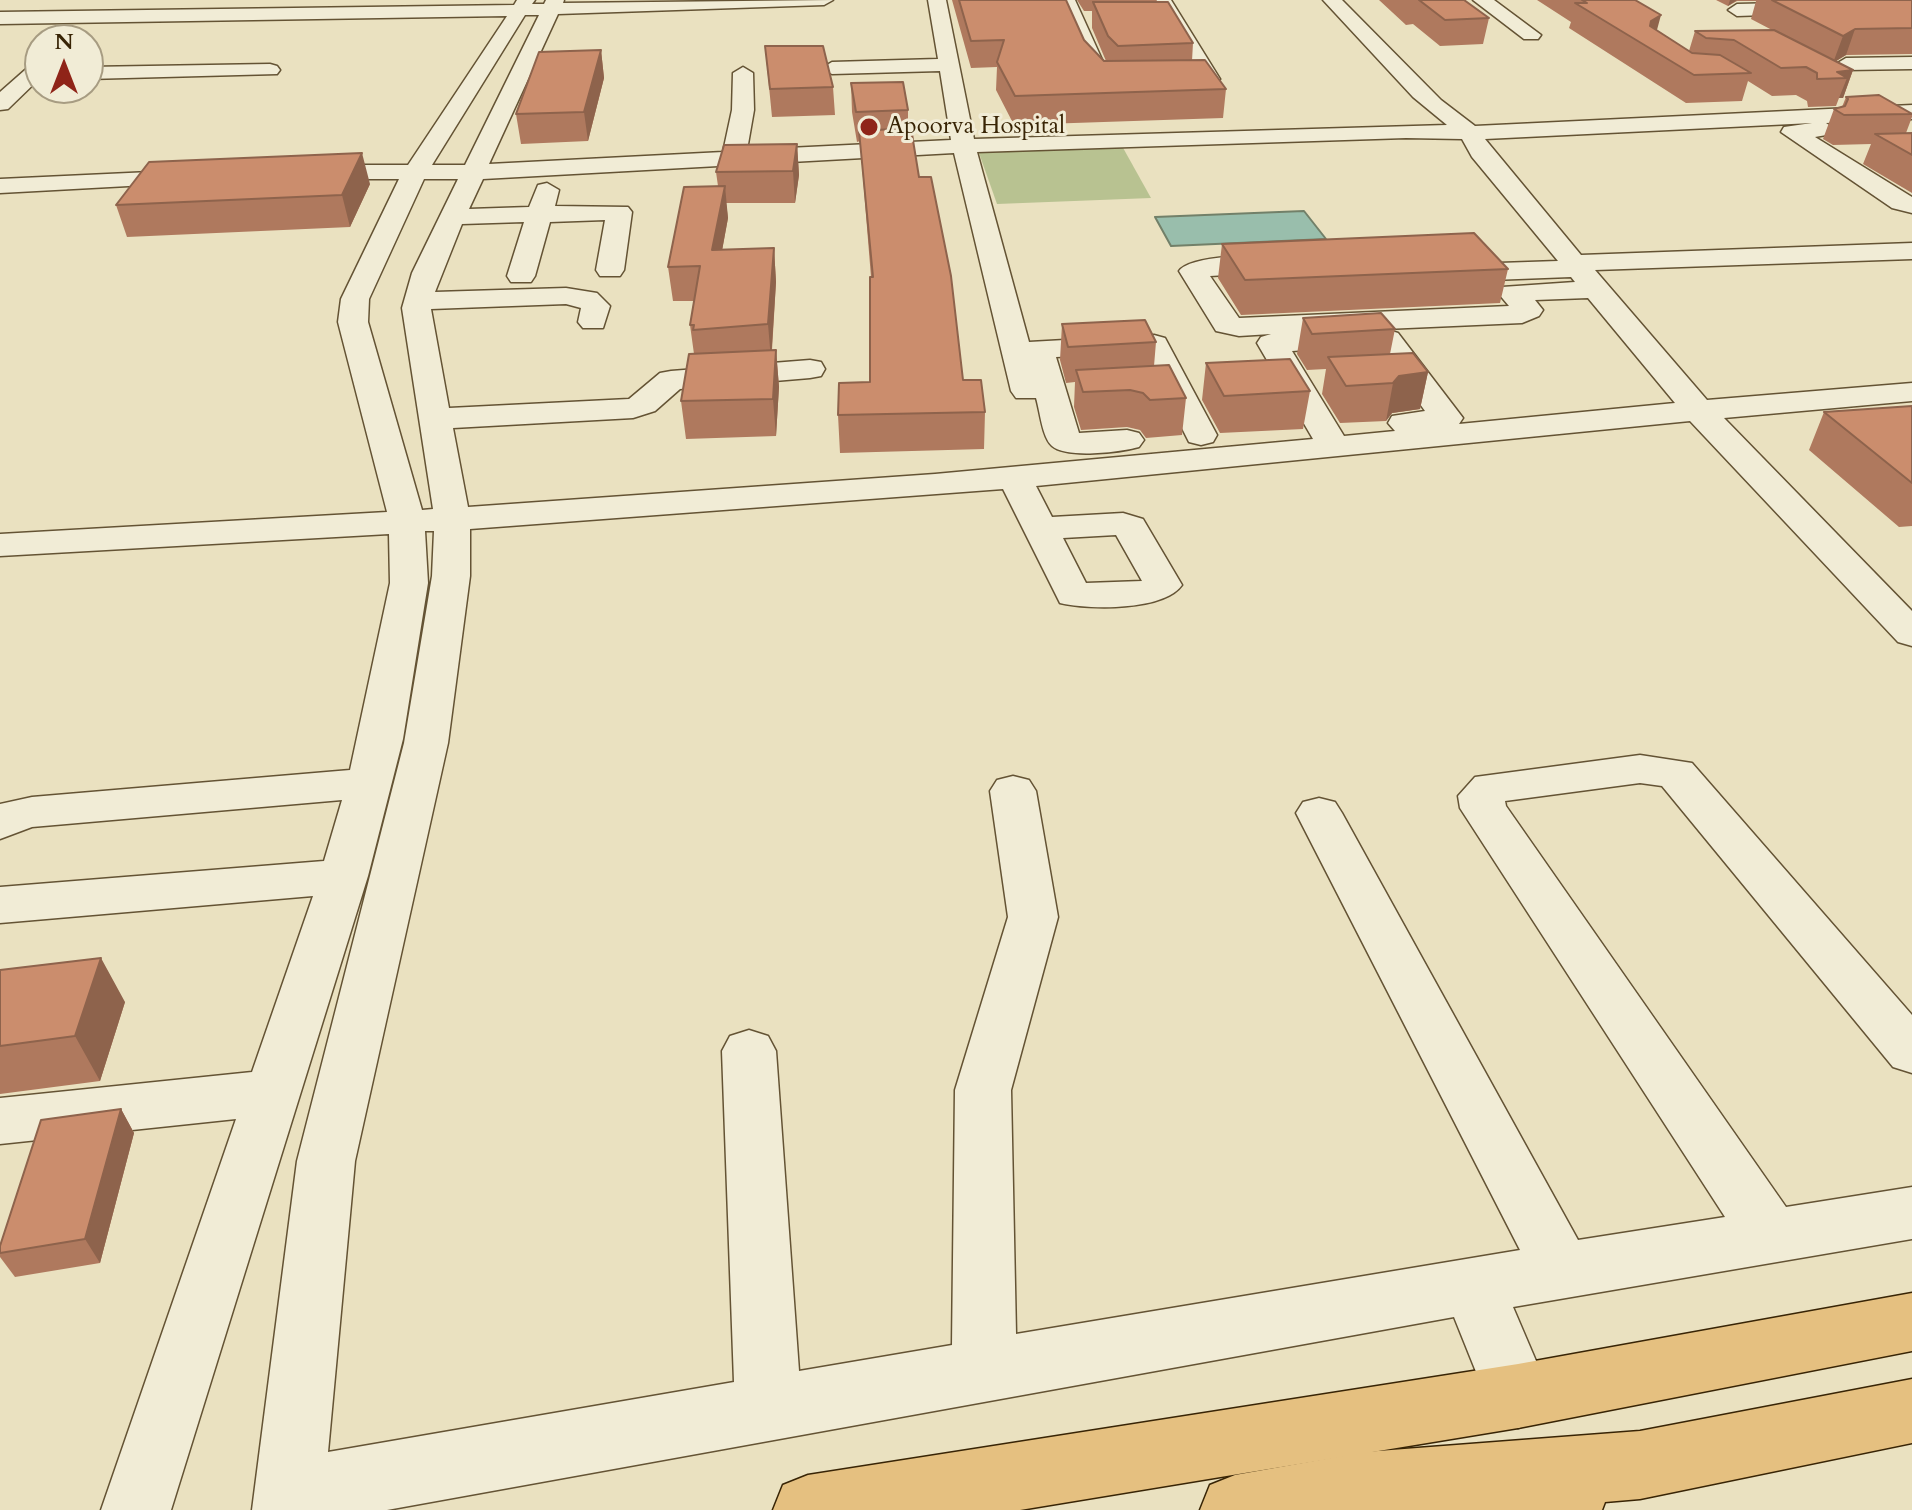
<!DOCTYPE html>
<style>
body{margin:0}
#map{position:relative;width:1912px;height:1510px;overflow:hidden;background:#eae1c0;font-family:Cardo,serif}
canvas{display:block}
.north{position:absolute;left:24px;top:24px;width:80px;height:80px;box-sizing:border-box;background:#f1ecd6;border:2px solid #a79c82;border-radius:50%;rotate:0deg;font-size:22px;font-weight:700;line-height:32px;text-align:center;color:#382405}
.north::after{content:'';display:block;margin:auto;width:28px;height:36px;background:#8f2418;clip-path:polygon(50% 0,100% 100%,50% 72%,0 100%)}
</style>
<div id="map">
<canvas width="1912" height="1510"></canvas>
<div class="north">N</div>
</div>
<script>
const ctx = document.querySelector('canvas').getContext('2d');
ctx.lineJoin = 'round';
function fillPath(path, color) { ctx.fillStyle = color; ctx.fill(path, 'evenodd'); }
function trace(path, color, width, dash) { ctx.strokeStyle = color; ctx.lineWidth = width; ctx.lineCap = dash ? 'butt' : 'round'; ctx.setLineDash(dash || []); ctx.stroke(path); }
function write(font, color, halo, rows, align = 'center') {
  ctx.font = font + ' Cardo,serif'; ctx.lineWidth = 6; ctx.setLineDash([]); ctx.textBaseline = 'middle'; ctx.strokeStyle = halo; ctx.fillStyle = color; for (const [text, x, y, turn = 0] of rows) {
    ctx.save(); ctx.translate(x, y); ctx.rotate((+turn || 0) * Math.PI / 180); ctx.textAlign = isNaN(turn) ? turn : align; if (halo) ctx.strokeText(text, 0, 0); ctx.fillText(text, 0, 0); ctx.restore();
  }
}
const green = new Path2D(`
 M1122 146 1151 198 997 204 979 153Z`);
const water = new Path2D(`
 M1304 211 1326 239 1171 246 1155 217Z`);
const minor = new Path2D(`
 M517 0H535L532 4H544L546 0H564L563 3 833 0 824 5 558 14 489 164 723 152 732 110 733 73 743 67 753 73 754 110 747 150 951 140 940 71 832 74 822 68 832 62 938 59 928 0H946L974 139 1447 125 1413 97 1323 0H1342L1441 100 1475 126 1912 105V119L1826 123 1835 129 1832 134 1815 137 1912 197V213L1892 208 1781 132 1784 127 1812 123 1485 139 1581 255 1912 243V259L1595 270 1707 400 1912 383V401L1724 418 1912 611V646L1898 642 1690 421 1036 486 1052 517 1123 513 1143 519 1182 585C1164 611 1089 610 1060 603L1003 489 470 529V576L448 743 355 1161 328 1452 734 1382 722 1051 730 1036 749 1030 768 1036 776 1051 799 1371 952 1345 955 1090 1008 917 990 791 997 780 1013 776 1029 780 1036 791 1058 917 1011 1090 1016 1334 1520 1250 1296 813 1303 802 1319 798 1335 802 1342 813 1578 1240 1725 1217 1460 808 1458 796 1475 777 1640 755 1692 763 1912 1015V1073L1893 1067 1662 786 1640 783 1505 801 1506 806 1786 1207 1912 1187V1239L1513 1307 1551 1396 1541 1419 1518 1428 1495 1419 1454 1317 387 1510H252L297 1161 404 743 432 576 434 531H425L428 583 403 739 368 876 171 1510H101L236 1119 0 1144V1098L252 1072 313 896 0 923V887L324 861 342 800 32 827 0 839V804L32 797 350 770 390 583 389 534 0 556V534L387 512 338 322 341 299 399 179H325L313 172 325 165H408L507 16 0 24V12L514 5ZM525 15H539L465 165H432ZM1406 138 1462 139 1472 157 1558 261 1499 263C1482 246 1468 244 1445 250L1441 256 1445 262 1469 263 1482 278 1492 280 1571 277 1575 282 1502 287 1498 293 1509 306 1239 318 1210 276 1277 272 1287 270 1291 264 1287 258C1267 253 1190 255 1179 271L1216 331 1239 336 1271 334 1261 337 1257 343 1313 439 935 474 468 507 453 428 633 418 655 411 680 389 810 378 821 376 825 369 821 362 810 360 671 371 660 373 629 399 449 408 431 309 566 304 581 308 578 322 583 328H603L610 306 597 293 566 288 435 292 462 224 524 222 507 276 511 282H531L535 276 550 222 605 220 596 270 600 276H620L624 270 632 212 628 207 555 206 559 190 547 183 538 185 529 207 469 209 483 179 954 153 1011 391 1016 398H1036C1040 411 1042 437 1052 446 1067 459 1121 452 1139 447L1144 440 1139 433 1127 430 1079 433 1056 357 1144 353 1189 442 1201 445 1213 442 1217 435 1165 338 1154 335 1029 342 977 152ZM424 179H458L412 273 402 308 433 509 422 510 368 322 369 299ZM1588 298 1675 403 1459 424 1463 418 1398 333 1385 329 1522 323 1539 316 1543 310 1535 300ZM1378 345 1425 411 1392 416 1388 423 1395 431 1344 436 1292 351ZM1116 535 1142 581 1086 583 1063 538Z
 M1057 0H1075L1104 64 1115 76 1196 73 1153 0H1171L1220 79 1210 85 1102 86 1085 66Z
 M1473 0H1494L1541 35 1538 39H1524Z
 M1912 0V10L1737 16 1728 10 1737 4Z
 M1912 57V69L1846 70 1836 64 1846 58Z
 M40 61V78L8 109 0 110V92L33 63Z
 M270 64 277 66 280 70 277 74 88 79V67Z
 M193 170 205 177 202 182 0 193V179Z`);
const major = new Path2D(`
 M1912 1379V1443L1640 1499 1605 1502 1602 1510H1200L1210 1485 1235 1475 1365 1452 1640 1431Z`);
const highway = new Path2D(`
 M1912 1293V1351L1518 1428 1020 1510H773L783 1485 808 1475 1518 1364Z`);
const wall = new Path2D(`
 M952 0H1066L1084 40 1104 61H1106L1092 28V11H1084L1077 0H1157L1156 2 1193 43 1192 61 1226 89 1223 118 1014 125 996 90 997 67 971 68Z
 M1379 0H1464L1489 18 1483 44 1440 46 1413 24 1406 25Z
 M1537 0H1635L1657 30 1689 51 1695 31 1772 30 1751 19 1756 1H1737L1728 6 1716 0H1912V54L1846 55 1836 61 1853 70 1843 98H1839L1836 106 1808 107 1807 101 1796 95 1772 96 1748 81 1742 101 1686 103 1569 28 1571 22Z
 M765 46 833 87 835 115 772 117Z
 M601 50 604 78 588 141 521 144 516 114Z
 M851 83 908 110V129L963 380 985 412 984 449 840 453 838 415 870 382 871 277 860 141 857 142 852 112Z
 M1846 97 1912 113V117L1906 133H1912V193L1863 164 1871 144 1833 145 1823 139 1834 109 1842 107Z
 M797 144 799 175 795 203H726L728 218 722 250 774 248 776 282 772 350H776L779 387 776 436 686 439 681 401 694 354 690 325 694 301H673L668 267 718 186 716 172Z
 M370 184 350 227 127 237 116 205Z
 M1222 244 1508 269 1500 303 1241 315 1218 278Z
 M1303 318 1395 329 1390 354 1428 372 1420 409 1392 413 1386 421 1340 423 1322 394 1326 369 1307 370 1297 354Z
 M1062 324 1156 342 1154 366 1186 398 1182 435 1146 438 1140 430 1127 427 1081 430 1074 407 1075 382 1066 383 1060 360Z
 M1206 363 1310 391 1303 429 1220 433 1202 400Z
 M1912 406V526L1899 527 1809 450 1824 412Z
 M0 970 125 1002 100 1081 0 1094Z
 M121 1109 134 1133 100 1263 15 1277 0 1257V1246Z`);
const shadedWall = new Path2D(`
 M1730 0H1737L1728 6Z
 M1661 15 1654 41 1646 46 1651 21Z
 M1855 29 1846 55 1833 63 1843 36Z
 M601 50 604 78 588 141 584 112Z
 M1853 70 1843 98H1839L1847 78 1837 72Z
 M797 144 799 175 795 203 793 171Z
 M362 153 370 184 350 227 342 195Z
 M725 186 728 218 716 284 712 250Z
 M774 248 776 282 771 360 768 324Z
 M776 350 779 387 776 436 773 399Z
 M1428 372 1420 409 1392 413 1386 421 1393 383 1399 376Z
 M101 958 125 1002 100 1081 75 1036Z
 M121 1109 134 1133 100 1263 85 1239Z`);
const building = new Path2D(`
 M959 0H1066L1084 40 1104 61 1205 60 1226 89 1015 96 997 62 1004 40 971 41Z
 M1419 0H1464L1489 18 1445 20Z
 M1582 0H1635L1661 15 1651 21 1650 26 1692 53 1720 55 1751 73 1694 75 1575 3H1587Z
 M1772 0H1912V28L1855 29 1843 36Z
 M1093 2H1168L1193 43 1118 46 1108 36Z
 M1774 30 1853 70 1837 72 1847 78 1817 79V73L1806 67 1781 68 1734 40 1706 38 1695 31Z
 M765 46H823L833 87 770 89Z
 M601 50 584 112 516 114 539 52Z
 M903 82 908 110 856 112 851 83Z
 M1879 95 1912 114 1844 115 1834 109 1845 106 1848 99 1846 97Z
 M911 128 919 177H931L951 276 963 380H981L985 412 838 415 839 383 870 382V277H873L859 131Z
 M1912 133V155L1875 134Z
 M797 144 793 171 716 172 724 145Z
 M362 153 342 195 116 205 149 162Z
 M725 186 712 250 774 248 768 324 693 330 694 325H690L700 266 668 267 684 187Z
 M1474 233 1508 269 1245 280 1222 244Z
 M1381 313 1395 329 1312 334 1303 318Z
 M1145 320 1156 342 1068 347 1062 324Z
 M776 350 773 399 681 401 689 354Z
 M1413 353 1428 372 1399 376 1393 383 1346 386 1328 357Z
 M1290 359 1310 391 1224 396 1206 363Z
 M1169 365 1186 398 1150 400 1143 393 1130 390 1083 392 1076 370Z
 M1912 406V483L1824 412Z
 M101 958 75 1036 0 1046V970Z
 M121 1109 85 1239 0 1253V1246L41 1120Z`);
const markers = [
 [869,127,10,"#8f2418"]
];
const farPoinames = [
 ["Apoorva Hospital",887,127]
];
fillPath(green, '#b8c291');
fillPath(water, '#99beac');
trace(water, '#728069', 2);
trace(minor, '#645334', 3);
trace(major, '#382405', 3);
trace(highway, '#382405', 3);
fillPath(minor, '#f1ecd6');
fillPath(major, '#e5c080');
fillPath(highway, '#e5c080');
fillPath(wall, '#af795e');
fillPath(shadedWall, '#8e634c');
fillPath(building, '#cb8d6d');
trace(building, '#8e634c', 2);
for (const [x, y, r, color] of markers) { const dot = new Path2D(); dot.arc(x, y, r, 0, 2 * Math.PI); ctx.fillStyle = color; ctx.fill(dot); trace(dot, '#f1ecd6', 3); }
write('24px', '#382405', '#f1ecd6', farPoinames, 'left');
</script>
